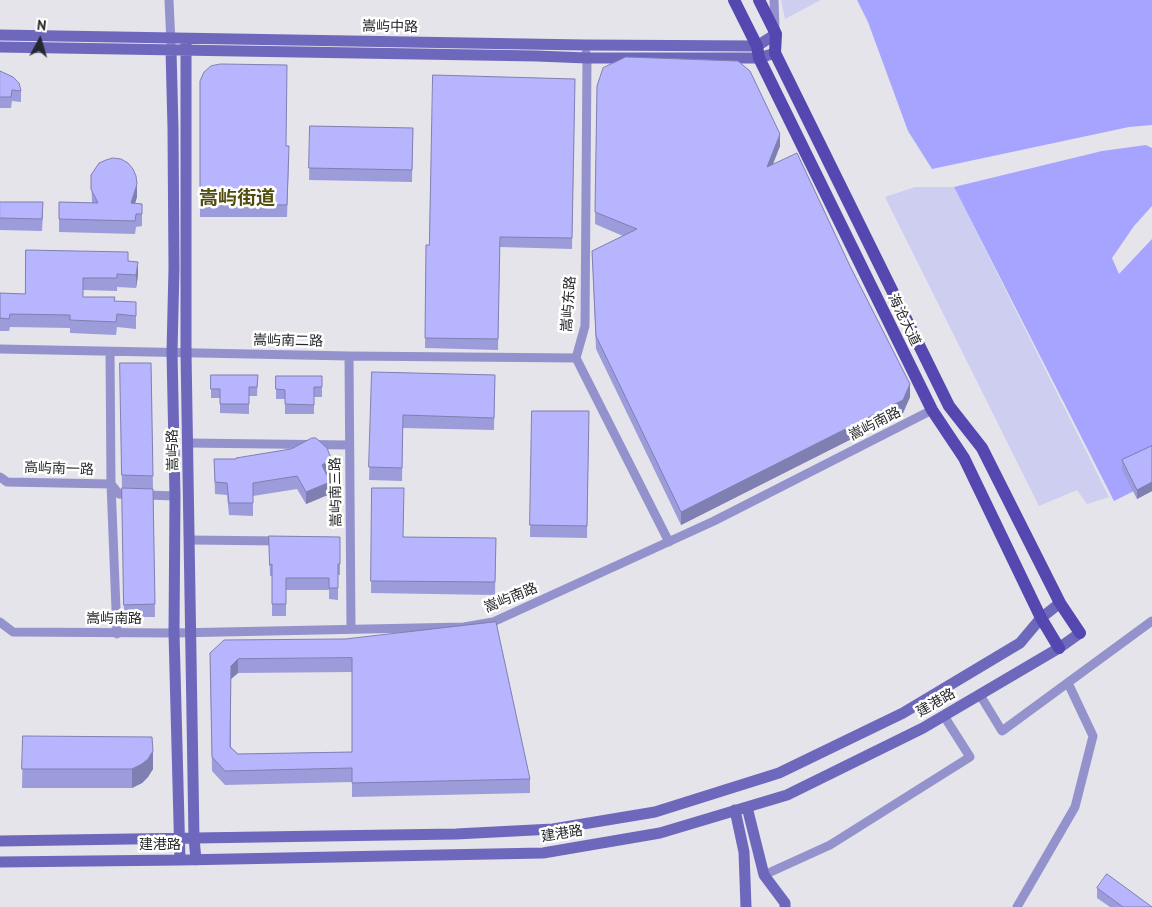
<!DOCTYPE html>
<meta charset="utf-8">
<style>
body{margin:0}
#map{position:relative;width:1152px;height:907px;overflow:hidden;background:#e4e4ea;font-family:"PT Sans",sans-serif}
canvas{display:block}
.north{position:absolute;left:15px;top:15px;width:50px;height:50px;-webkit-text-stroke:4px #fff;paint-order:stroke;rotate:6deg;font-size:14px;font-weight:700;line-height:20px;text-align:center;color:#262729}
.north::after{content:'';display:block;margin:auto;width:18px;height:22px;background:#262729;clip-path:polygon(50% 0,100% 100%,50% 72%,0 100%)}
</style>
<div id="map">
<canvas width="1152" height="907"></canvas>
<div class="north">N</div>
</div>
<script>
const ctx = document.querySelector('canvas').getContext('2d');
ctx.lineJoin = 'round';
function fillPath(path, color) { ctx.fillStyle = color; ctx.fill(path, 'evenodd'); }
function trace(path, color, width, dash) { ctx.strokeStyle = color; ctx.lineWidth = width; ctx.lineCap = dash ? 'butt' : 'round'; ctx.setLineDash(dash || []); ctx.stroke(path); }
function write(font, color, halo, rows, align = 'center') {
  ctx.font = font + ' "PT Sans","Noto Sans SC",sans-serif'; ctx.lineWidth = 5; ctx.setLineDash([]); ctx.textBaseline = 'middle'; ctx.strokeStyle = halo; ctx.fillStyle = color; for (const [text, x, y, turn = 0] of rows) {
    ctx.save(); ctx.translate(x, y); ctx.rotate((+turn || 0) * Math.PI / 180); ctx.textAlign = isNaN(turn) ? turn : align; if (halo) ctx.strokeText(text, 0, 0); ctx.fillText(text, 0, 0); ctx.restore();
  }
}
const green = new Path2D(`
 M781 0H821L785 19Z
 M915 187H954L1109 497 1087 504 1077 490 1039 506 885 197Z`);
const water = new Path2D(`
 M857 0H1152V125L1129 127 932 169 908 131 868 22Z
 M1146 145 1152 148V206L1134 226 1112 258 1119 274 1152 239V482L1114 501 954 187 1102 151Z`);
const street = new Path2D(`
 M169 0 171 44
 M774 0 775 29
 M586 53 587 58 585 326 576 358 669 542
 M0 349 349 356 576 358
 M110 352 111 484 117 634
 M349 356 351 628
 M188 443 349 445
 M0 477 7 482 111 484 119 494 175 496
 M190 540 280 541
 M0 622 13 632 174 633 464 627 493 622 714 521 932 410
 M980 695 1002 731 1152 621
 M764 875 830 845 970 757 944 716
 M1017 907 1075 807 1093 736 1068 683`);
const secondary = new Path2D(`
 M0 35 584 45 757 46 776 34
 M186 39V352L194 838 196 860
 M0 47 537 56 587 58H759L775 53
 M171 50 173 128 174 268 172 352 175 496 174 633 180 860
 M747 807 764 875 785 903V907
 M735 810 744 852 746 907
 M0 841 456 834 553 829 655 812 779 773 903 713 1020 643 1041 618 1060 603
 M0 862 180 860 543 853 660 833 787 795 923 728 1059 648 1080 633`);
const primary = new Path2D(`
 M734 0 757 46 759 58 932 410 964 458 1041 618 1059 648
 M759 0 776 34 775 53 949 406 982 448 1060 603 1080 633`);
const wall = new Path2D(`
 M0 71 21 91V102L12 101 11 108H0Z
 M575 79 572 249 500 247 498 350 425 348 426 245H429Z
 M200 81 286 146 289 158 287 217H200Z
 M597 86 780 146 773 164 910 397 903 413 681 525 596 349 592 251 623 236 595 224Z
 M310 126 413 128 412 182 309 180Z
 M91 175 137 197 135 203 142 204V226L136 227 135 234 59 232V202L92 203Z
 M0 202 43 214 42 231 0 230Z
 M128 261 138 275 136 288 117 287V291L83 290V297L115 301 136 315V329L117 327 116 335 70 333V328L10 327 9 331H0V293L25 294Z
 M120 363H151L155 617H124Z
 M372 372 495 375 494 430 403 428 402 481 369 480Z
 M211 375H258L257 396H249V414L220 413V398H211Z
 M276 376H322V397H314V414H285V399H276Z
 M532 411H589L587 538 530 537Z
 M1152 446V491L1137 499 1122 470V460Z
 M214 459 331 471 326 474 330 494 306 504 297 489 253 496V516L229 515 227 495 215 494Z
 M372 488 404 537 496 538 495 595 371 593Z
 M269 536 340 537V575H338V600L329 599V590H286V616H272V576H270Z
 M345 639 530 779V793L352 797V782L225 785 212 771 210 653ZM352 672V752L238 754 231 747V679L238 673Z
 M23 736 153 769 148 777 142 783 132 788H22Z
 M1097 888 1152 907H1110L1097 898Z`);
const shadedWall = new Path2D(`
 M780 134V146L767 179V167Z
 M137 184V197L131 216V203Z
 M138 262V275L136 288V275Z
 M910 384V397L903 413 681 525V512Z
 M331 458V471L322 477V465Z
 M330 482V494L306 504V492Z
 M1152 482V491L1137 499V490Z
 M238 659V673L231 679V666Z
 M153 751V769L148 777 142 783 132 788V769Z`);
const building = new Path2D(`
 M626 57 738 61 750 71 780 134 767 167 797 153 850 266 910 384 903 400 681 512 596 336 592 251 637 229 595 212 597 86 603 68Z
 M221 64 287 65 286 146H289L287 205 200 204V81L204 72 211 66Z
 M0 71 13 77 19 83 21 91 12 90 11 97H0Z
 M433 75 575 79 572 238 500 237 498 339 425 338 426 245H429Z
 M310 126 413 128 412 170 309 168Z
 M113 158 121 159 128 163 133 169 136 176 137 184 131 203 142 204V214H136L135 221 59 219V202L98 203 91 189V175L99 163 106 160Z
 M0 202H43L42 219 0 218Z
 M26 250 128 252V261L138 262 136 275 117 274V278H83V297H115L114 301 136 302V316L117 314 116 322 70 320V315L10 314 9 319 0 318V293L25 294Z
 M120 363H151L153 476 122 475Z
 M372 372 495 375 494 418 403 415 402 468 369 467Z
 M211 375H258L257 387H249V404H220V389H211Z
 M276 376H322V387H314V405L285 404V390L276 389Z
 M532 411H589L587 526 530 525Z
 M312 438H316L327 448 331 458 322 465 330 482 306 492 297 476 253 483V503H229L227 483 215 482 214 459H236V458L291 449Z
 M1152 446V482L1137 490 1122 460Z
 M122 488 153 489 155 604 124 605Z
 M372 488H404L403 537 496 538 495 582 371 581Z
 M269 536 340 537V564H338V588H329V578H286V604H272V564L270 565Z
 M496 622 530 779 352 783V768L225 771 212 757 210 653 224 640 345 639ZM352 658V752L238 754 230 747 231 666 238 659Z
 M23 736 152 737 153 751 148 759 142 764 132 769H22Z
 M1107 874 1152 907H1123L1097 888Z`);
const streetNames = [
 ["嵩屿中路",390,27,1],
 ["嵩屿东路",569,304,-86],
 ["海沧大道",904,320,64],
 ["嵩屿南二路",288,341,1],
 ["嵩屿南路",875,424,-27],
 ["嵩屿路",173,450,-91],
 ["高屿南一路",59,469,2],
 ["嵩屿南三路",336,492,-91],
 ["嵩屿南路",511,598,-22],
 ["嵩屿南路",114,619],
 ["建港路",936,703,-30],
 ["建港路",562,834,-9],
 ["建港路",160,845]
];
const districtNames = [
 ["嵩屿街道",237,199]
];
fillPath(green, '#cecef1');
fillPath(water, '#a7a4ff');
trace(street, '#9392cc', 9);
trace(secondary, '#6e68bd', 11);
trace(primary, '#5547b0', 12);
fillPath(wall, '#9d9cda');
fillPath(shadedWall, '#7f7fb2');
fillPath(building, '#b6b5fe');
trace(building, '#7f7fb2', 1);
write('14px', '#262729', '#fff', streetNames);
write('bold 19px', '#514c0c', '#fff', districtNames);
</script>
